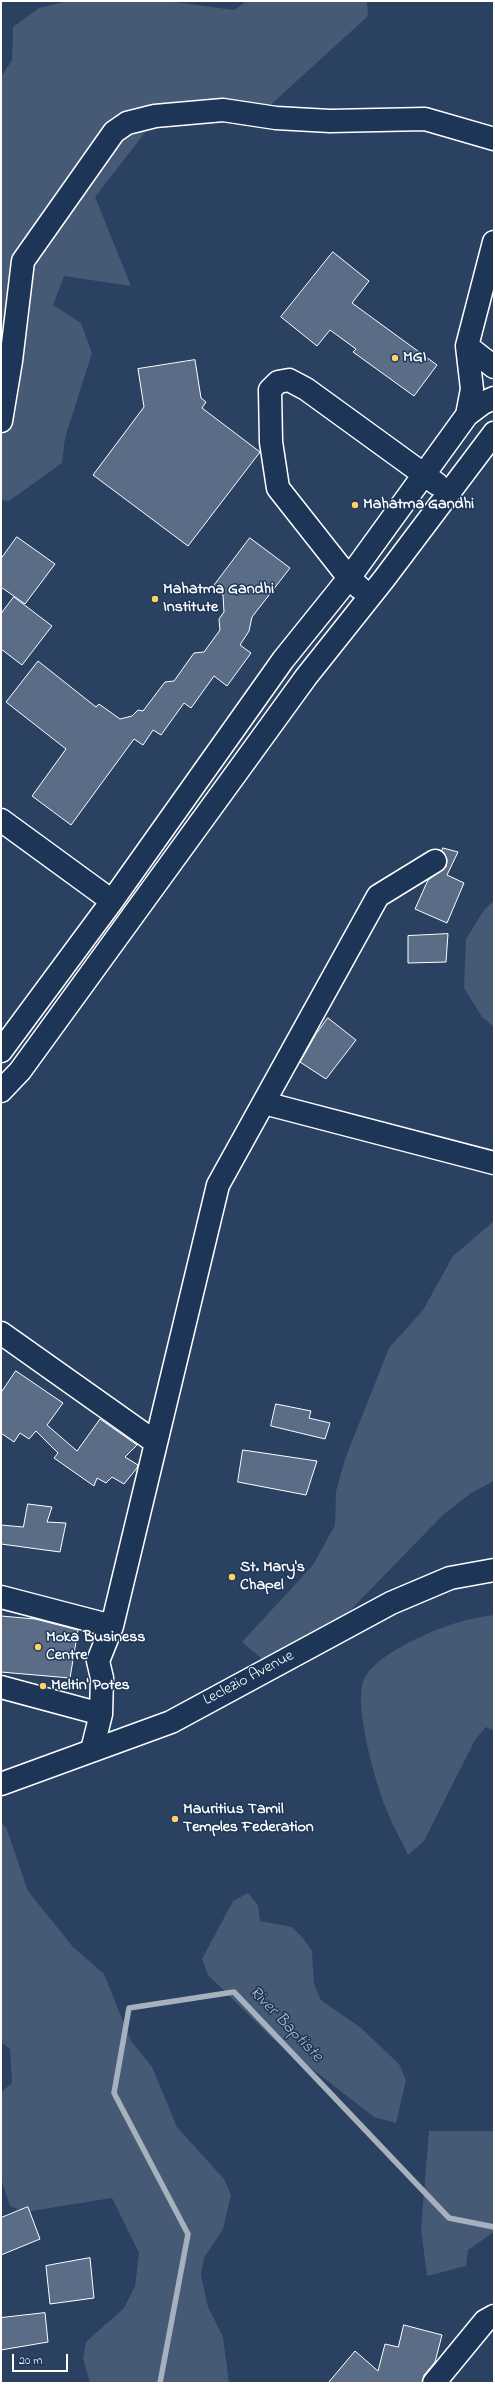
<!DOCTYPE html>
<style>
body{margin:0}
#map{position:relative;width:495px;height:2384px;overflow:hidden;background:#2a4161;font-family:"Indie Flower",sans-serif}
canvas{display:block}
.frame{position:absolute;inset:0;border:2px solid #fff;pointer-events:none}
.scale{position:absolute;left:12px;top:2354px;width:56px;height:18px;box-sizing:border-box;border:2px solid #fff;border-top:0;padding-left:5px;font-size:12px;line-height:14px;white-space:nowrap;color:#fff;-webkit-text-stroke:3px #1d3557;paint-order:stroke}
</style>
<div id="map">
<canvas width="495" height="2384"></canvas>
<div class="frame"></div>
<div class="scale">20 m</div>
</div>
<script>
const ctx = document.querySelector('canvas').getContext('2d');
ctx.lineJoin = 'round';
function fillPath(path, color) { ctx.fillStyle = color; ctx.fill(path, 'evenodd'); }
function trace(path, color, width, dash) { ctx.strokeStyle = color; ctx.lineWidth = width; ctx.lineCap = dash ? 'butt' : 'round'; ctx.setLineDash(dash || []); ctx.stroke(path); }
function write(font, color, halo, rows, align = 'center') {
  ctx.font = font + ' "Indie Flower",sans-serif'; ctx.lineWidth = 3; ctx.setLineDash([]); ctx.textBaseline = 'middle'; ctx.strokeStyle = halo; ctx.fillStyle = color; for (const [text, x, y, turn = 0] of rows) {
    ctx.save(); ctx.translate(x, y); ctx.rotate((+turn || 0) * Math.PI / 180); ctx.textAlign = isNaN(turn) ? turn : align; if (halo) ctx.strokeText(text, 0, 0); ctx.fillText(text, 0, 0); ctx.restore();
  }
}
const green = new Path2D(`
 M68 1H167L234 10 247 1H367L368 16 266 109 161 112 95 197 131 286 64 276 53 305 81 323 92 353 65 438 62 463 9 501 1 500V77L12 60 13 27 39 8Z
 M494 900V1027L482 1017 464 988 466 939 484 910Z
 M494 1221V1481L471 1493 443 1515 298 1664 267 1663 242 1642 313 1565 335 1525 336 1491 345 1459 389 1348 423 1310 453 1256Z
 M494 1615V1731L486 1727 475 1740 424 1841 408 1855C401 1839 391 1823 385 1806 375 1780 353 1704 364 1679 376 1654 430 1631 456 1623 468 1619 481 1617 494 1615Z
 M1 1823 6 1827 28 1891 73 1947 104 1974 131 2041 152 2067 177 2127 224 2179 231 2195 223 2229 204 2258 201 2275 208 2307 223 2337 229 2383H90L83 2358 86 2342 124 2308 135 2286 139 2253 112 2198 25 2212 10 2206 1 2179V2092L12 2083 10 2049 1 2042Z
 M248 1893 258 1905 260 1921 292 1927 303 1938 312 1951 314 1984 321 2000 361 2028 399 2064 406 2080 396 2123 374 2117 271 2037 208 1975 202 1959 233 1901Z
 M429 2131H494V2232L468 2250 466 2266 427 2276 421 2229Z`);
const stream = new Path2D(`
 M160 2383 188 2234 114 2093 129 2008 234 1992 449 2218 494 2227`);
const building = new Path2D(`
 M333 252 369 281 352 303 437 365 414 396 353 352 356 349 330 330 317 346 281 317Z
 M195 360 201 398 206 402 202 408 260 452 188 546 93 475 144 407 138 369Z
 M17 537 55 564 25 604 1 587V559Z
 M250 538 290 568 252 617 249 631 240 645 251 653 227 686 214 676 191 708 184 703 161 735 153 730 143 745 134 739 71 825 32 796 66 749 6 702 38 661 96 707 99 704 120 719 132 716 138 710 143 711 165 682 174 681 194 653 204 652 220 630 219 619 224 612 223 595 213 587Z
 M14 597 52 626 22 665 1 649V614Z
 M443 848 458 852 447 875 464 883 447 923 415 909 428 880 446 867 447 860 442 851Z
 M448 934 446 962 408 963V936Z
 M328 1018 356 1040 326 1079 300 1062 316 1034Z
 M16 1371 63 1403 47 1425 77 1451 100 1419 137 1445 125 1457 138 1465 137 1468 124 1484 112 1477 106 1483 97 1478 94 1486 54 1458 58 1453 36 1431 29 1439 20 1433 14 1442 1 1433V1393Z
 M276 1404 311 1411 309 1418 330 1423 325 1439 271 1426Z
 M243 1450 317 1461 306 1495 238 1482Z
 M28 1504 52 1507 47 1522 66 1523 60 1552 1 1544V1525L23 1527Z
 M1 1616 35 1619 78 1630 70 1678 1 1672Z
 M28 2207 40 2239 1 2255V2218Z
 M90 2258 94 2298 50 2304 46 2266Z
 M45 2313 48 2342 1 2350V2318Z
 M404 2325 442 2335 435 2362 424 2375 422 2383H328L355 2351 378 2371 385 2344 398 2347Z`);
const minor = new Path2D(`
 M467 346 494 367
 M467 415 483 403 494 398
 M1 421 11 361 23 261 114 132 127 123 155 116 223 110 276 118 330 121 425 119 494 139
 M360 588 349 578 278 488 271 442 270 390 278 382 289 380 306 389 437 484
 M1 820 112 901
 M1 1051 112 901 283 660 349 578 467 415 472 389 467 346 494 242
 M1 1091 20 1071 306 677 384 579 494 433
 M264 1103 494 1163
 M1 1333 155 1442
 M1 1597 112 1626
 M1 1687 101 1714
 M92 1750 101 1714 102 1678 98 1661 112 1626 218 1185 378 896 435 861
 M434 2383 485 2321 494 2316`);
const major = new Path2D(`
 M1 1784 171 1722 391 1603 450 1578 494 1570`);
const markers = [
 [395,358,4,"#ffd166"],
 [355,505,4,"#ffd166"],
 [155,599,4,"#ffd166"],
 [232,1577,4,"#ffd166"],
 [38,1647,4,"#ffd166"],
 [43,1686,4,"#ffd166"],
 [175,1819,4,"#ffd166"]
];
const poiNames = [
 ["MGI",403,358],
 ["Mahatma Gandhi",363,505],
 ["Mahatma Gandhi",163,590],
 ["Institute",163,608],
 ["St. Mary's",240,1568],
 ["Chapel",240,1586],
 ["Moka Business",46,1638],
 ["Centre",46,1656],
 ["Meltin' Potes",51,1686],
 ["Mauritius Tamil",183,1810],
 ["Temples Federation",183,1828]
];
const streetNames = [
 ["Leclezio Avenue",249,1679,-28]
];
const waterNames = [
 ["River Baptiste",285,2025,46]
];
fillPath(green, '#465975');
trace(stream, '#a7b1be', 5.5);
fillPath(building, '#5b6c86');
trace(building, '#fff', 1);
trace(minor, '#fff', 25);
trace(major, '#fff', 25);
trace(minor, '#1d3557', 22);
trace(major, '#1d3557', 22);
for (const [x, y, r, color] of markers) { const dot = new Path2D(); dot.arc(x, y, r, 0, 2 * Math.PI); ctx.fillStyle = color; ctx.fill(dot); trace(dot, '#1d3557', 1.5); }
write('bold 16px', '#fff', '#1d3557', poiNames, 'left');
write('16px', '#fff', '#1d3557', streetNames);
write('italic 17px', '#b6bec8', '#1d3557', waterNames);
</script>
